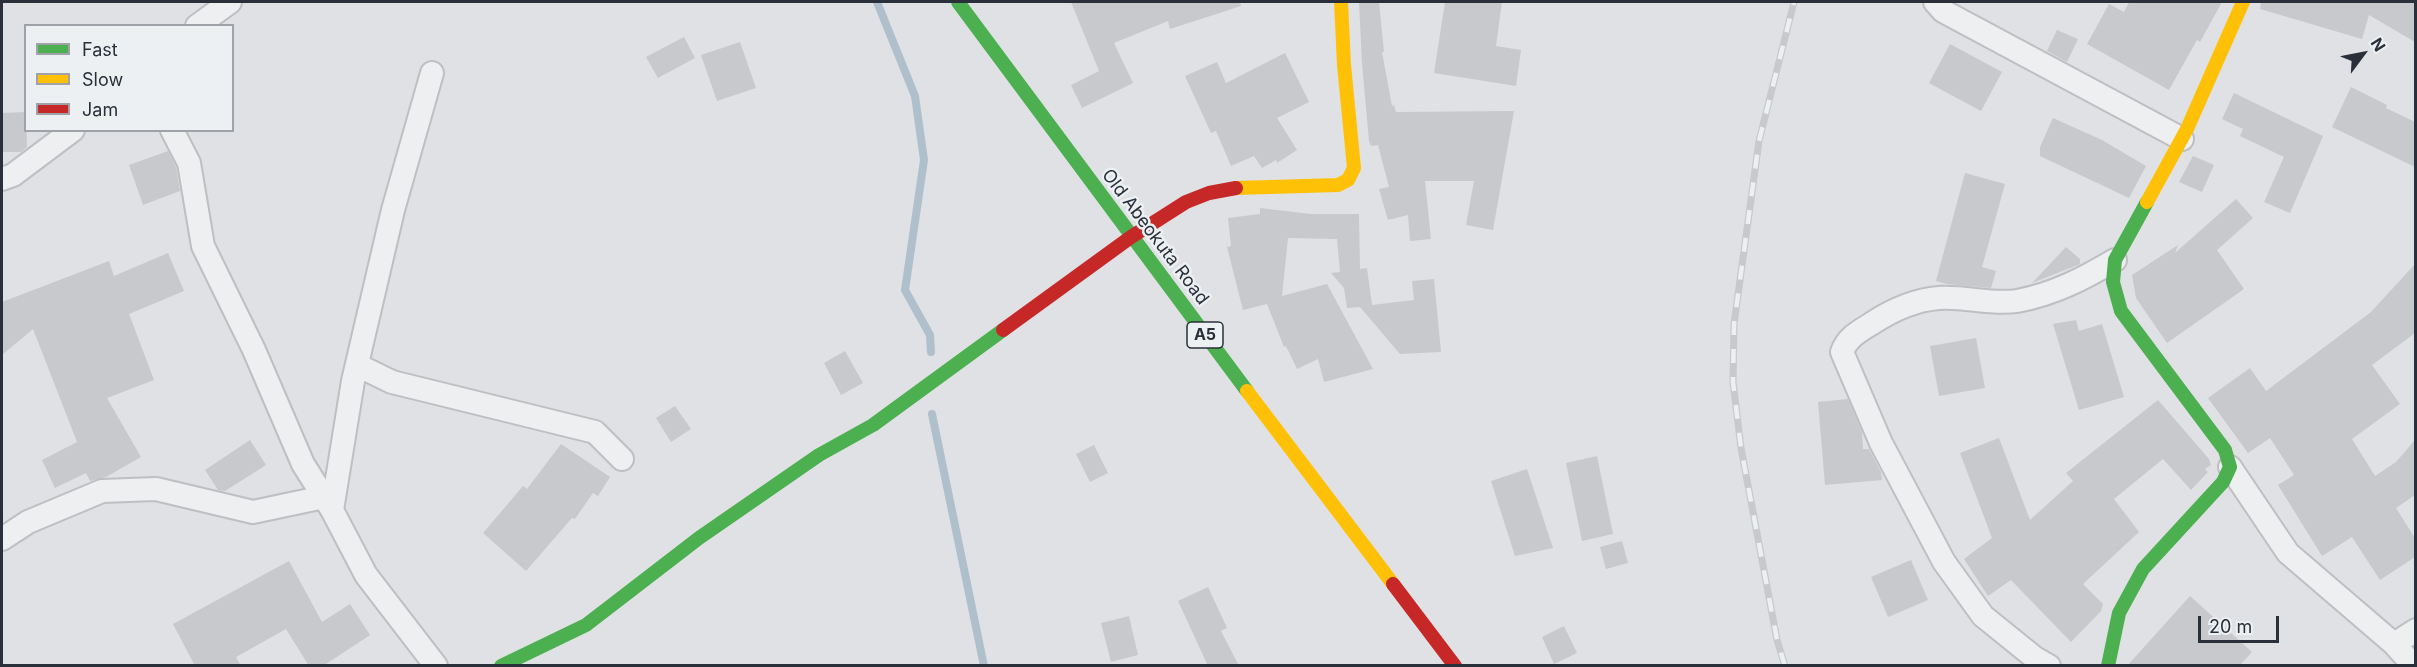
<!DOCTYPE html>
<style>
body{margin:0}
#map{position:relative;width:2417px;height:667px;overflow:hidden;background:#dfe1e4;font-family:Inter,sans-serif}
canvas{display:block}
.frame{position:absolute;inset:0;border:3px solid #29303a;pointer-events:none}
.legend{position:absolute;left:24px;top:24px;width:210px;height:108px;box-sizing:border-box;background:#edf0f3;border:2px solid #9fa3a9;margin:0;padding:8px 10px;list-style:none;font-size:18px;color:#29303a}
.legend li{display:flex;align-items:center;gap:12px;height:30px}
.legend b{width:30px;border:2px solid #9fa3a9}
.north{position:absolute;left:2333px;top:24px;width:60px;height:60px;-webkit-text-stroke:4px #edf0f3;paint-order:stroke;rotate:58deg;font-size:16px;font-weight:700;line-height:24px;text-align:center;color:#29303a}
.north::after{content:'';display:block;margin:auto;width:21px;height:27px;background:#29303a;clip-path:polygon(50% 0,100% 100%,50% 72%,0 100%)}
.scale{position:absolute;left:2198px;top:616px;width:81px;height:27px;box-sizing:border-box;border:3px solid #29303a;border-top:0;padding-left:8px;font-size:18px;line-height:21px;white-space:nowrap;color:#29303a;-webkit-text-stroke:4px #edf0f3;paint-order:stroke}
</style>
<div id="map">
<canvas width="2417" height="667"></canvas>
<div class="frame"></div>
<ul class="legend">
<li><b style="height:8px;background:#4caf50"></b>Fast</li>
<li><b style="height:8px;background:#ffc107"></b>Slow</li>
<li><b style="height:8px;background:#c62828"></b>Jam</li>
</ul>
<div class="north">N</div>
<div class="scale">20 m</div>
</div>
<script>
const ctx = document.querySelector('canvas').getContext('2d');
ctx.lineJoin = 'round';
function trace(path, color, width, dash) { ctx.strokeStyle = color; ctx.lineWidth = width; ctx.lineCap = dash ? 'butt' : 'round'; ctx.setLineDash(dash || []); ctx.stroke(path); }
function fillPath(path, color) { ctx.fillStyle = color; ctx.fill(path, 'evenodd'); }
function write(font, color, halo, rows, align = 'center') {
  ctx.font = font + ' Inter,sans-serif'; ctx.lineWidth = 5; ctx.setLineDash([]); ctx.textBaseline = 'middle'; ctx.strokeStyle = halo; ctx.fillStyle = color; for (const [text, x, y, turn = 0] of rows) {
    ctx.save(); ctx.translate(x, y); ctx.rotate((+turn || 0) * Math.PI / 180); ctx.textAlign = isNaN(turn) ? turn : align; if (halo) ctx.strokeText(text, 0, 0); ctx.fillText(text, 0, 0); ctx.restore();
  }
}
const stream = new Path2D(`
 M877 2 915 96 924 160 905 290 930 335 931 352
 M932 414 984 666`);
const building = new Path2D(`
 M1071 2H1240L1241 6 1170 29 1168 21 1114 43 1133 83 1082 108 1071 85 1099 71Z
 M1359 2H1379L1384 52H1382L1392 106 1394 105 1396 112 1514 111 1493 230 1466 225 1474 181H1425L1431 239 1410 241 1408 215 1388 220 1379 189 1389 187 1378 145 1371 146 1369 141 1362 64Z
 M1445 2H1502L1496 46 1521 50 1516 86 1434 73Z
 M2129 2H2222L2200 42 2197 40 2169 90 2087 44 2109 4 2124 12Z
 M2261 2H2415V42L2369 15 2362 39 2260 9Z
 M2057 30 2078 39 2067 62 2047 51Z
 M684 37 695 58 658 78 646 57Z
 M740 42 756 88 717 101 701 55Z
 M1950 44 2002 72 1981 111 1929 83Z
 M1285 53 1309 102 1277 118 1297 150 1277 163 1276 160 1262 168 1254 156 1231 166 1216 131 1211 133 1185 76 1217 62 1226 83Z
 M2351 87 2387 105 2386 108 2415 122V167L2332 127Z
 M2234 93 2323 136 2290 213 2264 202 2284 157 2240 136 2243 129 2222 119Z
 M26 112 27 147 21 152H2V113Z
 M2053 118 2102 140 2146 166 2129 198 2040 156V147Z
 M168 151 176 167 180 191 143 205 129 165Z
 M2193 156 2214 165 2202 192 2179 182Z
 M1965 173 2005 184 1982 267 1996 271 1991 288 1947 284 1936 281Z
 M2236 199 2253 218 2217 250 2244 289 2167 343 2136 298 2132 275 2178 245 2175 253Z
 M1260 208 1311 214H1359L1360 269 1367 268 1372 305 1414 300 1412 281 1434 279 1441 352 1400 354 1360 307 1347 308 1344 288 1331 273 1340 272 1337 239 1288 238 1282 296 1327 284 1373 369 1324 382 1318 359 1297 369 1286 346 1284 347 1267 304 1243 310 1227 247 1231 246 1228 218 1260 214Z
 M2066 247 2080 259V264L2032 283Z
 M168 253 184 291 129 314 154 380 107 398 141 457 106 477 90 481 86 473 55 488 42 460 77 442 33 329 2 355V302L109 261 114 276Z
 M2415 264V333L2372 365 2400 404 2352 439 2375 476 2396 462 2415 440V495L2396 508 2415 538V557L2380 580 2352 537 2322 556 2278 485 2294 475 2270 438 2248 453 2208 398 2250 368 2266 391 2371 312Z
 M2076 320 2079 331 2102 324 2124 397 2079 410 2053 324Z
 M1976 338 1985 388 1939 396 1930 346Z
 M845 351 863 383 841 395 824 363Z
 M1848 399 1862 432 1863 449H1869L1881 472 1882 480 1825 485 1818 402Z
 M2158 400 2209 459 2211 465 2205 469 2208 472 2191 490 2163 459 2114 499 2139 532 2083 584 2103 604 2101 611 2071 642 2011 580 1988 596 1964 559 1992 538 1960 453 1999 438 2030 520 2073 481 2066 473Z
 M675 406 691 429 671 442 656 418Z
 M250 440 266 465 225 491 218 490 205 470Z
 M561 444 610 477 598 496 593 493 575 519 572 518 526 571 483 533 523 486 527 489Z
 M1094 445 1108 473 1090 482 1076 454Z
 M1597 456 1613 534 1582 541 1566 463Z
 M1527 469 1553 548 1515 556 1491 481Z
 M1622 541 1628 563 1606 569 1600 547Z
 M1911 560 1928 600 1888 617 1871 577Z
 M289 561 322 622 350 604 370 635 323 666H309L286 629 236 657 241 666H195L173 624Z
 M1208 587 1227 628 1221 631 1239 666H1208L1178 601Z
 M2190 596 2252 652 2239 666H2127Z
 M1129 616 1138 655 1111 662 1101 623Z
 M1564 626 1577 653 1554 664 1542 637Z`);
const street = new Path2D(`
 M1935 2 1943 11 2182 139
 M197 26 230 2
 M172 130 189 163 203 246 254 350 303 464 332 510 366 575 436 666
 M2 179 13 175 73 130
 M357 365 392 382 595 432 622 459
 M2230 467 2288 553 2394 644 2414 666
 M332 510 353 381 393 210 432 73
 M2 539 28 522 102 491 156 489 253 512 324 497
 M2394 644 2416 630
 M2049 666 2035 658 1983 616 1944 562 1881 443 1842 352C1847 338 1858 332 1871 324 1892 310 1913 300 1939 298 1965 296 1991 305 2017 301 2054 294 2083 279 2115 260`);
const fast = new Path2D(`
 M958 2 1247 391
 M501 666 586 625 699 538 819 455 873 425 1003 330
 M2108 666 2119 613 2143 569 2223 482 2230 467 2225 450 2121 311 2113 282 2115 260 2147 202`);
const slow = new Path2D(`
 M1236 188 1338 185 1348 180 1354 168 1344 65 1341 2
 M2147 202 2187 129 2243 2
 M1247 391 1393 584`);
const jam = new Path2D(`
 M1003 330 1131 237 1186 202 1209 193 1236 188
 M1393 584 1455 666`);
const rail = new Path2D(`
 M1785 666 1777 640 1741 448 1733 382 1734 324 1759 141 1794 2`);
const shields = [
 [1205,335,36]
];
const shieldNames = [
 ["A5",1205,335]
];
const streetNames = [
 ["Old Abeokuta Road",1155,237,53]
];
trace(stream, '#b0bfcc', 8);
fillPath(building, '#c7c9cc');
trace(street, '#bdbfc2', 26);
trace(street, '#eeeff1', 22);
trace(fast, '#4caf50', 14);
trace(slow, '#ffc107', 14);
trace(jam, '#c62828', 14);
trace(rail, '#c8c9cb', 7);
trace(rail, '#edf0f3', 4.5, [14]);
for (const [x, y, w] of shields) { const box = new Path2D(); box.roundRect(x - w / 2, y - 13, w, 26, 4.5); ctx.fillStyle = '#edf0f3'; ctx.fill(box); trace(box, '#29303a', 1.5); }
write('bold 16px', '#29303a', null, shieldNames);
write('18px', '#29303a', '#edf0f3', streetNames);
</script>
